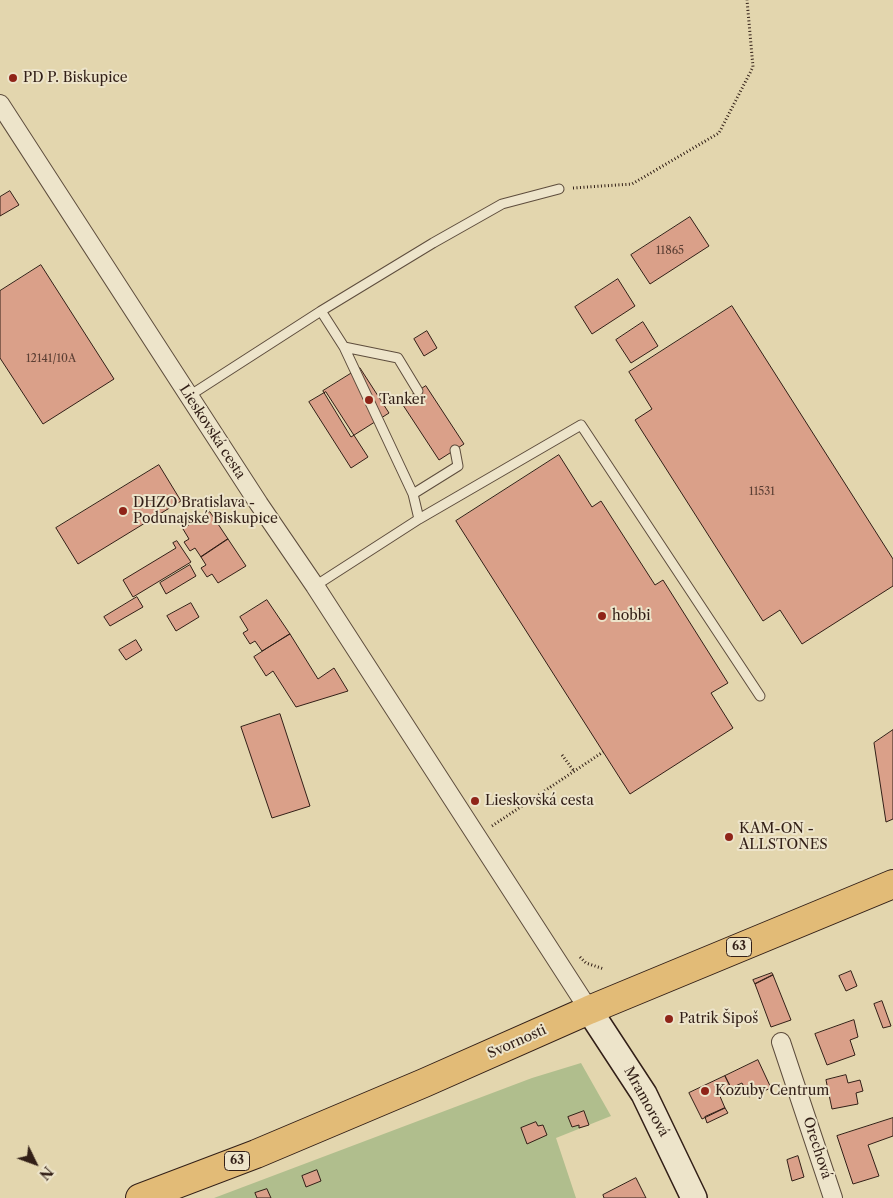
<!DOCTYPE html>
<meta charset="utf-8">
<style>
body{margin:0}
#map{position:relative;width:893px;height:1198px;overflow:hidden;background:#e3d6ae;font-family:"Libre Caslon Text",serif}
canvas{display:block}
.north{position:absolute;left:10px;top:1138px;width:50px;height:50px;-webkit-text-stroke:4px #ede4ca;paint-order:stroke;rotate:132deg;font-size:14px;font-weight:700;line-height:20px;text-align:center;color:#321f17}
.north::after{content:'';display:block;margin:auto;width:18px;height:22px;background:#321f17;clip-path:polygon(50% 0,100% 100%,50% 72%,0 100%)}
</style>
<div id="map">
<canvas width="893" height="1198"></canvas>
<div class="north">N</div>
</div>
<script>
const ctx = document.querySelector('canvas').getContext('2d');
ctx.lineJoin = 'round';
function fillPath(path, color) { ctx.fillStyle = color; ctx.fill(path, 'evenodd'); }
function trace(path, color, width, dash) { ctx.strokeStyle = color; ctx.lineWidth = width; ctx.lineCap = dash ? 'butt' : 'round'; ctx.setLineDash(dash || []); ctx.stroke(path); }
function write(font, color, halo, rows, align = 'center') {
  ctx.font = font + ' "Libre Caslon Text",serif'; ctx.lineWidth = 4; ctx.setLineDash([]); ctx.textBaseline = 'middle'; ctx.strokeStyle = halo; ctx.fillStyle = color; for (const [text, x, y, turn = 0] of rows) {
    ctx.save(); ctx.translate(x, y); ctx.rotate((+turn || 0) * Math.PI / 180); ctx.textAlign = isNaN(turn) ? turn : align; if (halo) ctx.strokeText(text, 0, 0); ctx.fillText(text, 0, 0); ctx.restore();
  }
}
const green = new Path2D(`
 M581 1063 611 1116 556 1138 576 1198H214L532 1078Z`);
const building = new Path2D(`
 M10 191 19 205 0 216V197Z
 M690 217 709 246 650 284 631 255Z
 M41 265 114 379 43 424 0 358V291Z
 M618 279 635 306 592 334 575 307Z
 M732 306 893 559V586L802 644 780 610 763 621 635 420 652 409 629 372Z
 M643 322 658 346 631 363 616 340Z
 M427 331 437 348 424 356 414 339Z
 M360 368 389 413 351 437 323 391Z
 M426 386 464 444 439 460 401 402Z
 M326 392 368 457 351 468 309 402Z
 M559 455 592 507 601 501 655 585 663 580 728 683 711 693 733 728 630 794 456 521Z
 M159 465 181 501 78 564 56 528Z
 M210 512 228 539 201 557 195 548 190 551 184 542 189 539 183 529Z
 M228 539 246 566 218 583 212 574 207 577 201 568 206 565 201 557Z
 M177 541 191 562 133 597 123 580 176 548 173 543Z
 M190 565 196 576 166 594 160 583Z
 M137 597 143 607 110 626 104 617Z
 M267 600 290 634 262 651 255 641 250 644 243 633 248 630 240 617Z
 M191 603 199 617 176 631 167 616Z
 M290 634 318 679 334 668 348 691 296 707 273 671 266 676 254 657Z
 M136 640 142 650 126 660 119 650Z
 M280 714 310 806 272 818 241 727Z
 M893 730V819L886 822 874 743Z
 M851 971 857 986 846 991 839 976Z
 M772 973 773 975 755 984 753 980Z
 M773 975 791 1020 771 1027 755 984Z
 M882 1001 891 1026 883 1028 874 1004Z
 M854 1020 858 1037 850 1040 855 1055 827 1065 815 1034Z
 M758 1060 771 1088 749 1097 742 1083 731 1088 725 1076Z
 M846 1075 848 1083 860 1080 863 1091 856 1093 858 1104 832 1109 826 1080Z
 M725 1076 731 1088 719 1094 725 1108 702 1119 689 1093Z
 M725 1108 728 1113 707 1123 705 1117Z
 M584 1111 589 1125 579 1128V1125L572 1127 568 1117Z
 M893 1118V1136L868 1145 879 1176 853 1184 837 1136Z
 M536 1122 538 1126 543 1125 547 1135 527 1144 521 1128Z
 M798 1156 804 1177 792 1181 787 1160Z
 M317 1170 321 1181 306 1187 302 1176Z
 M636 1178 646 1198H604L603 1195Z
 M267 1189 271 1198H257L255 1193Z`);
const path = new Path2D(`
 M573 188 632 184 719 133 753 67 747 0
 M562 755 574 771
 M492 826 603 752
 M580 957 586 963 604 969`);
const lane = new Path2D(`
 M321 311 344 347 413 494 419 519
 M344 347 398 358 418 391
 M189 396 321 311 433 243 502 204 559 189
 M413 494 458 466 455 450
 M315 586 419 519 581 425 760 696`);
const street = new Path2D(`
 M0 104 259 504 315 586 589 1010
 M781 1042 833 1198`);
const secondary = new Path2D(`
 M589 1010 644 1094 694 1198`);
const primary = new Path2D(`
 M140 1198 256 1154 424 1083 589 1010 893 884`);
const markers = [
 [13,78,5,"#8f2418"],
 [369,400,5,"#8f2418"],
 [123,511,5,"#8f2418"],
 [602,616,5,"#8f2418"],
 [475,801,5,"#8f2418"],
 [729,837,5,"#8f2418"],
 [669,1019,5,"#8f2418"],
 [705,1091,5,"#8f2418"]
];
const numberNames = [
 ["11865",670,251],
 ["12141/10A",51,359],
 ["11531",762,492]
];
const shields = [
 [739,947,25],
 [237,1161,25]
];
const shieldNames = [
 ["63",739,947],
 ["63",237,1161]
];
const poiNames = [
 ["PD P. Biskupice",23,78],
 ["Tanker",379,400],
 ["DHZO Bratislava -",133,503],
 ["Podunajské Biskupice",133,519],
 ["hobbi",612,616],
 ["Lieskovská cesta",485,801],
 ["KAM-ON -",739,829],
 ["ALLSTONES",739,845],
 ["Patrik Šipoš",679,1019],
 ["Kozuby Centrum",715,1091]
];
const streetNames = [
 ["Lieskovská cesta",212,432,57],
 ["Svornosti",517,1042,-24],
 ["Mramorová",646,1102,61],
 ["Orechová",817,1148,72]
];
fillPath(green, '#b0be8d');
fillPath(building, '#daa089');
trace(building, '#321f17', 1);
trace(lane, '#5e4d3d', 11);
trace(street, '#5e4d3d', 20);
trace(secondary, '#321f17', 28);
trace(primary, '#321f17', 30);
trace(path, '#321f17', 3, [1, 2.5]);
trace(lane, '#ede4ca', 9);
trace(street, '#ede4ca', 18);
trace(secondary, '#ede4ca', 25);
trace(primary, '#e2bb77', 28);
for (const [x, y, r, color] of markers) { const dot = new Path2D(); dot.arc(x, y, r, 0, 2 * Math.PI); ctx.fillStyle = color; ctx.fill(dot); trace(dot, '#ede4ca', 2); }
write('11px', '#5c3f34', null, numberNames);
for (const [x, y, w] of shields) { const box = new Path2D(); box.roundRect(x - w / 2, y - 9.5, w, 19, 4); ctx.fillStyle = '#ede4ca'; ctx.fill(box); trace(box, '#321f17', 1); }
write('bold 12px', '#321f17', null, shieldNames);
write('14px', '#321f17', '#ede4ca', poiNames, 'left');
write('14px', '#321f17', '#ede4ca', streetNames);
</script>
